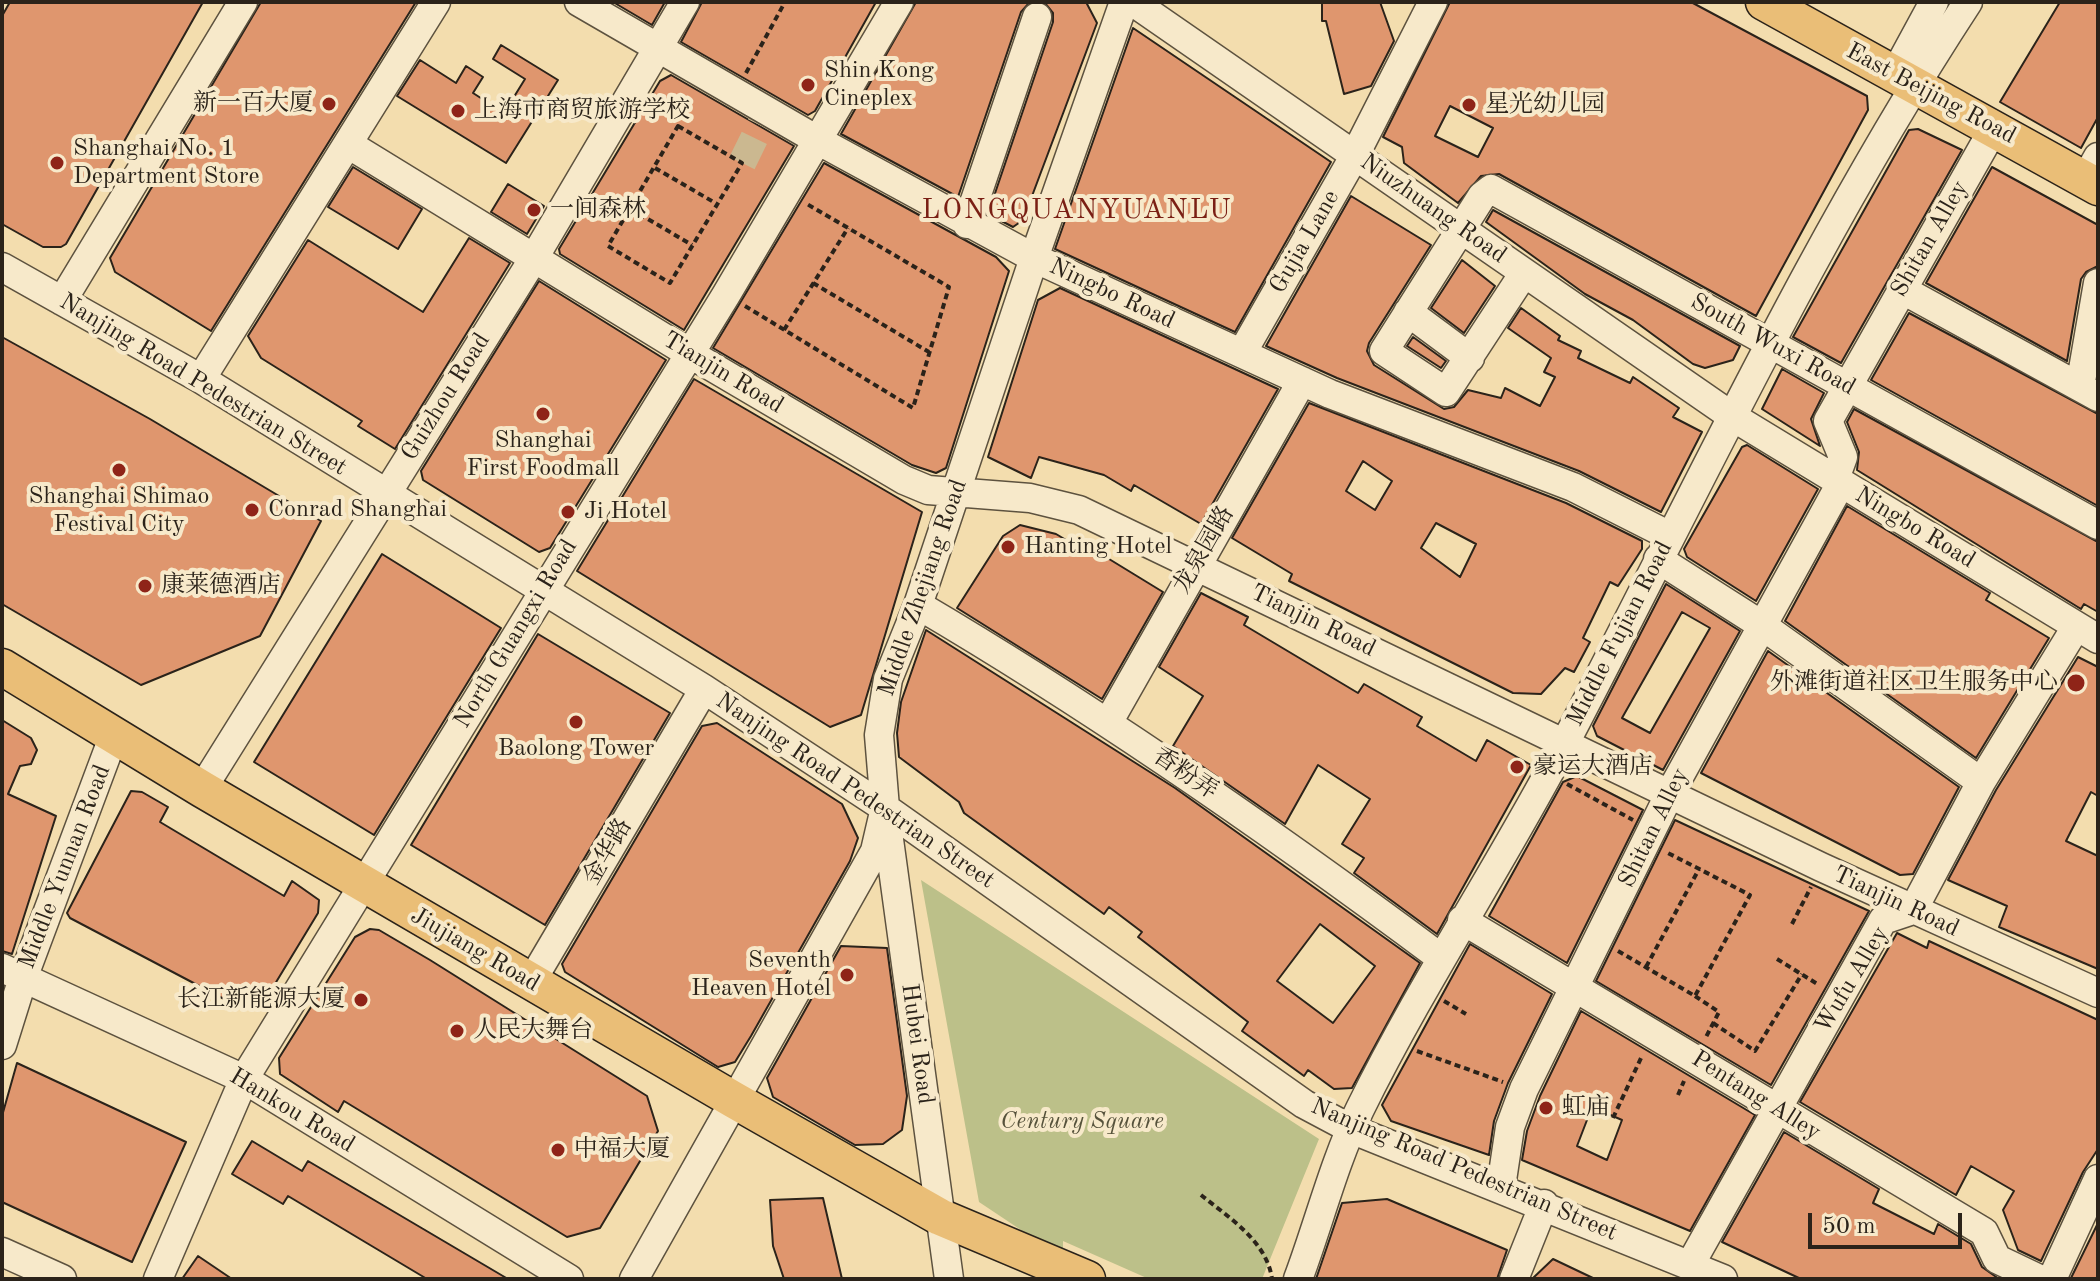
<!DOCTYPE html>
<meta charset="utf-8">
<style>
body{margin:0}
#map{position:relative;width:2100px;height:1281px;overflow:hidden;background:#f3ddae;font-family:"Old Standard TT",serif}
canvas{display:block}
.frame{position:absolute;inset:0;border:4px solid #2b231a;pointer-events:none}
.scale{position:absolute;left:1808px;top:1213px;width:154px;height:36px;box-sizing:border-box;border:4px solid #2b231a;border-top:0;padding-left:10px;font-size:24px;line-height:28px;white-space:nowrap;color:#2b231a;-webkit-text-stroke:6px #f7e9ca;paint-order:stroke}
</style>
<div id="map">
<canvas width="2100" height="1281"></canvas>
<div class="frame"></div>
<div class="scale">50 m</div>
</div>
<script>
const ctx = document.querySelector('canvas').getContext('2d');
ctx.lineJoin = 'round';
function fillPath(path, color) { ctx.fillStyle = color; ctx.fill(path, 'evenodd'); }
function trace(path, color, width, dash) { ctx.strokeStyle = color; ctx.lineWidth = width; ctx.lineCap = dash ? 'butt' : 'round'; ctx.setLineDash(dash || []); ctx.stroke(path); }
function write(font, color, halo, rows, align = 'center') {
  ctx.font = font + ' "Old Standard TT","Noto Serif SC",serif'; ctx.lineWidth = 8; ctx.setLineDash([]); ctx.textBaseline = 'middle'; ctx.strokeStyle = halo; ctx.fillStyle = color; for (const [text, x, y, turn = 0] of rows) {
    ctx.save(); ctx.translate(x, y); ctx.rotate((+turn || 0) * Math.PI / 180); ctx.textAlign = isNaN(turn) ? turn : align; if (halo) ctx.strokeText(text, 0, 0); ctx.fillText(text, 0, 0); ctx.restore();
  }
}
const green = new Path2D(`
 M921 880 1319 1139 1262 1279H1149L1063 1241V1258L979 1202Z`);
const building = new Path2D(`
 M10 2H203L66 244 61 247H43L2 224V16Z
 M261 2H416L211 331 115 272 110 258Z
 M613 2H665L652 25Z
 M702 2H876L815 111 808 115 681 42Z
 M916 2H1030L1021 12 958 197 841 134Z
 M1044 2H1086L1097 23 1023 220 1013 227 988 214 1053 22V13Z
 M1322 2H1380L1394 41 1371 86 1344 94 1326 21H1322Z
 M1450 2H1691L1867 96 1868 110 1756 316 1499 174 1481 176 1458 203 1404 163 1402 147 1383 137ZM1450 106 1493 128 1478 157 1435 136Z
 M2060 2H2098V117L2081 148 2000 102Z
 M1133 28 1331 162 1235 332 1055 249Z
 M501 45 558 80 506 163 397 96 420 60 456 83 466 66 483 77 473 93 504 113 525 79 493 59Z
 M671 75 794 146 684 330 560 254 559 249 660 81Z
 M1918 129 1962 150 1841 363 1793 337 1909 130Z
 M824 163 996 257 1009 271 946 468 936 473 912 465 713 348Z
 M353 167 422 209 398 249 328 207Z
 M1992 167 2098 225V266L2086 272 2081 279 2067 361 1926 283Z
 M508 184 544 206 527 234 491 212Z
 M1351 196 1431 245 1369 343 1367 351 1374 365 1444 409 1454 407 1468 390 1501 398 1505 388 1540 406 1555 377 1544 372 1551 358 1508 328 1521 308 1560 336 1558 340 1581 351 1578 358 1630 383 1633 377 1679 408 1673 417 1702 432 1661 512 1579 471 1337 378 1266 346Z
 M1493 210 1740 346 1733 360 1705 368 1693 364 1633 320 1585 294 1486 222Z
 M469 238 510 263 395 449 358 426 362 421 261 358 248 336 308 240 423 312Z
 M1462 260 1495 286 1464 333 1431 308Z
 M539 281 666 360 550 548 539 552 423 480 421 471Z
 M1060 288 1278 389 1201 524 1134 485 1131 491 1104 475 1039 457 1031 478 988 457 1038 300Z
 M1909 313 2098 414V506L1871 380Z
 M2 337 150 419 321 521 260 636 141 685 2 604Z
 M1413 337 1446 361 1441 368 1407 346Z
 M1782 369 1824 393 1811 419 1820 446 1762 409Z
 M694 379 922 512 861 715 830 727 577 571Z
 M1309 403 1566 503 1642 541V549L1618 586 1610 582 1583 638 1590 642 1574 672 1565 668 1541 694 1513 693 1289 581 1292 574 1232 538ZM1363 461 1392 481 1375 510 1346 491ZM1436 523 1476 544 1460 577 1421 548Z
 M1854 409 2098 542V612L2084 604 2081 609 1857 470 1859 452 1847 422Z
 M1747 445 1818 489 1756 601 1687 557 1684 549 1742 447Z
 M1847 506 1990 593 1986 600 2049 638 1976 758 1785 621Z
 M1020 525 1056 534 1093 556 1096 551 1163 592 1102 699 957 608 1003 536Z
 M382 554 501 628 374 835 254 762Z
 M1666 584 1740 631 1663 770 1597 736 1593 726ZM1682 612 1710 628 1650 733 1622 718Z
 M1201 593 1248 617 1244 625 1358 693 1364 684 1422 717 1417 726 1476 761 1487 740 1531 765 1437 934 1354 873 1364 858 1342 844 1370 799 1318 765 1285 824 1173 746 1203 696 1159 667Z
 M926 630 1175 788 1420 963 1352 1088 1334 1089 1308 1070 1304 1076 1242 1031 1248 1022 1138 937 1142 932 1109 907 1104 914 964 813 959 802 899 757 897 733 901 702ZM1320 924 1375 966 1333 1023 1277 981Z
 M538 634 670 713 545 925 411 845Z
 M1768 651 1959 787 1913 874 1900 875 1701 773Z
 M2078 657 2098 667V796L2091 792 2066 841 2098 856V969L1999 927 2007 906 1948 880 1996 790Z
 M2 720 31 738 37 750 31 764 20 766 8 794 56 816 12 954 2 951Z
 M717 723 842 804 858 838 850 861 751 1036 735 1062 718 1067 565 972 562 964 702 726Z
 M1577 776 1643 810 1567 963 1489 916 1563 782Z
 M131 791 142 792 168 807 160 822 284 896 292 881 319 900 318 913 261 1007 243 1009 70 918 67 913Z
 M1675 820 1869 911 1771 1085 1596 981Z
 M370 929 379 930 430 960 647 1096 658 1131 600 1228 567 1237 344 1101 338 1112 280 1074 279 1058 355 937Z
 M1897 933 1927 948 1929 941 2098 1020V1149L2083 1172 2041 1261 2018 1250 2003 1210 2014 1191 1971 1166 1956 1195 1800 1102Z
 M1470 944 1552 994 1508 1083 1494 1121 1489 1155 1391 1121 1382 1105Z
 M841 946 887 948 907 1096 902 1130 883 1144 855 1145 773 1097 767 1078Z
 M1581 1011 1755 1115 1690 1231 1522 1160 1527 1131 1540 1096ZM1592 1107 1622 1120 1607 1160 1577 1146Z
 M17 1063 186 1142 132 1262 2 1202V1116Z
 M1784 1132 1879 1189 1873 1203 1934 1234 1938 1224 1971 1244 1982 1267 1999 1279H1801L1722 1242Z
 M252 1141 302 1171 308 1161 508 1279H427L288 1196 283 1204 232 1174Z
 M823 1198 842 1279H784L773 1246 770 1200Z
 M1387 1199 1507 1250 1497 1279H1316L1342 1203Z
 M2098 1223V1279H2071V1278Z
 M198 1256 232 1279H182Z
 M1553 1259 1595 1279H1532Z`);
const minorTunnel = new Path2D(`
 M742 163 767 112`);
const path = new Path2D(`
 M746 73 785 2
 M678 126 742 163 670 283 608 246Z
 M655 168 717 204
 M631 209 692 245
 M813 283 929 352
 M745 306 913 408 949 287 807 204
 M784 330 848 228
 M1567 784 1633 820
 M1792 924 1811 887
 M1618 951 1695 996 1750 895 1666 852
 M1777 959 1819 985
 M1646 967 1699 869
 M1695 996 1719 1012 1706 1037
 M1444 1001 1466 1014
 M1713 1023 1755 1051 1802 974
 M1417 1051 1503 1082
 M1678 1095 1684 1081
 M1613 1118 1642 1056
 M1201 1195C1228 1217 1267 1241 1272 1279`);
const minor = new Path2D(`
 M579 2 819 141 1034 258 1330 394 1573 487 1670 536
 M1133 2 1733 417 2098 639
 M1895 74 1934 2
 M348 144 687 352 904 480 928 490 1030 498 1079 510 1821 867 2098 993
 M2085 180 2098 157
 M967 224 1037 17
 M2 267 201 379 704 689 885 808 1304 1104 1351 1129 1723 1279
 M1524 273 1446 392 1384 351 1482 196 1491 189 2098 525
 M1901 289 2098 397
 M62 301 243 2
 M1408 312 1470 358
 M1242 353 1355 155 1433 2
 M201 379 436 2
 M2080 387 2098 283
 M1835 479 1843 457 1828 421 1994 128
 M1658 559 1760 624 1981 782
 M918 605C1100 712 1272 832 1441 958
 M1109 721 1302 381
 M202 789 534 258 685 2
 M887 825 949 1279
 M1462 920 1984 1232 1997 1259 2039 1279
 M2 968 244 1079 569 1279
 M531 982 704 689
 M2 1045 23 978 114 735
 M1501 1187 1510 1127 1524 1089 1669 795 1841 483
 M2 1252 62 1279
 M1690 1265 1883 920 1913 910 1981 782 2076 627
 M158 1279 244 1079 726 295 899 2
 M634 1279 875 851 885 808 879 735 888 679 918 605 1034 258 1124 2
 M1298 1279C1319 1223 1334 1162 1360 1109 1422 983 1501 865 1566 741 1696 493 1814 237 1968 2
 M1514 1279 1544 1204
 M2052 1279 2098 1179`);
const major = new Path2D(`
 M1764 2 2098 187
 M2 667 202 789 734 1100 940 1217 1087 1279`);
const markers = [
 [808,85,8,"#8f2418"],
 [329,104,8,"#8f2418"],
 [1469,105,8,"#8f2418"],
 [458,111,8,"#8f2418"],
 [57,163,8,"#8f2418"],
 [534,210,8,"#8f2418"],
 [543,414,8,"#8f2418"],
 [119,470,8,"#8f2418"],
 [252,510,8,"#8f2418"],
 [568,512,8,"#8f2418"],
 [1008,547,8,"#8f2418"],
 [145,586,8,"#8f2418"],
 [2076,683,10,"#8f2418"],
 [576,722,8,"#8f2418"],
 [1517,767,8,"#8f2418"],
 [847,975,8,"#8f2418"],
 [361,1000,8,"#8f2418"],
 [457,1031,8,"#8f2418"],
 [1546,1108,8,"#8f2418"],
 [558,1150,8,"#8f2418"]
];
const poiNames = [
 ["Shin Kong",824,71],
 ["Cineplex",824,99],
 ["新一百大厦",313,104,"right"],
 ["星光幼儿园",1485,105],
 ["上海市商贸旅游学校",474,111],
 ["Shanghai No. 1",73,149],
 ["Department Store",73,177],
 ["一间森林",550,210],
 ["Shanghai",543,441,"center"],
 ["First Foodmall",543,469,"center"],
 ["Shanghai Shimao",119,497,"center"],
 ["Festival City",119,525,"center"],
 ["Conrad Shanghai",268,510],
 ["Ji Hotel",584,512],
 ["Hanting Hotel",1024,547],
 ["康莱德酒店",161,586],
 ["外滩街道社区卫生服务中心",2058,683,"right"],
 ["Baolong Tower",576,749,"center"],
 ["豪运大酒店",1533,767],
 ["Seventh",831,961,"right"],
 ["Heaven Hotel",831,989,"right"],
 ["长江新能源大厦",345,1000,"right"],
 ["人民大舞台",473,1031],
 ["虹庙",1562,1108],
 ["中福大厦",574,1150]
];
const streetNames = [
 ["East Beijing Road",1931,94,28],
 ["Niuzhuang Road",1433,209,35],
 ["Shitan Alley",1930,239,-60],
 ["Gujia Lane",1305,242,-60],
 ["Ningbo Road",1112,294,25],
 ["South Wuxi Road",1773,345,29],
 ["Tianjin Road",723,373,31],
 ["Nanjing Road Pedestrian Street",203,385,31],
 ["Guizhou Road",446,397,-58],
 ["Ningbo Road",1915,528,31],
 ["龙泉园路",1204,550,-60],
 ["Middle Zhejiang Road",923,588,-71],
 ["Tianjin Road",1313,621,26],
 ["North Guangxi Road",516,634,-59],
 ["Middle Fujian Road",1620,634,-63],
 ["香粉弄",1185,774,34],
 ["Nanjing Road Pedestrian Street",855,791,34],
 ["Shitan Alley",1654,828,-64],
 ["金华路",608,852,-60],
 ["Middle Yunnan Road",65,867,-69],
 ["Tianjin Road",1896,902,25],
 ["Jiujiang Road",475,950,30],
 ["Wufu Alley",1852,980,-59],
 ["Hubei Road",917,1044,82],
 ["Pentang Alley",1756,1096,32],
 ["Hankou Road",292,1111,31],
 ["Nanjing Road Pedestrian Street",1464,1170,23]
];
const parkNames = [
 ["Century Square",1082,1122]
];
const quarterNames = [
 ["LONGQUANYUANLU",1077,211]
];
fillPath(green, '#bcc089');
fillPath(building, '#df966e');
trace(building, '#2b231a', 2);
trace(minorTunnel, '#cbb890', 28, [28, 14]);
trace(minor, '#5d523f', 31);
trace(major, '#2b231a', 39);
trace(path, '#2b231a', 4, [6, 4]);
trace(minor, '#f7e9ca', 28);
trace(major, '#eabe77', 36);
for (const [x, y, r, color] of markers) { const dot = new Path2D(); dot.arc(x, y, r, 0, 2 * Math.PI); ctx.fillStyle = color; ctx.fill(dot); trace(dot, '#f7e9ca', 3); }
write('24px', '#2b231a', '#f7e9ca', poiNames, 'left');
write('24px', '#2b231a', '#f7e9ca', streetNames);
write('italic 24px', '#56523b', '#f7e9ca', parkNames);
ctx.letterSpacing = '2px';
write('28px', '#7a1f14', '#f7e9ca', quarterNames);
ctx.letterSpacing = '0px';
</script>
